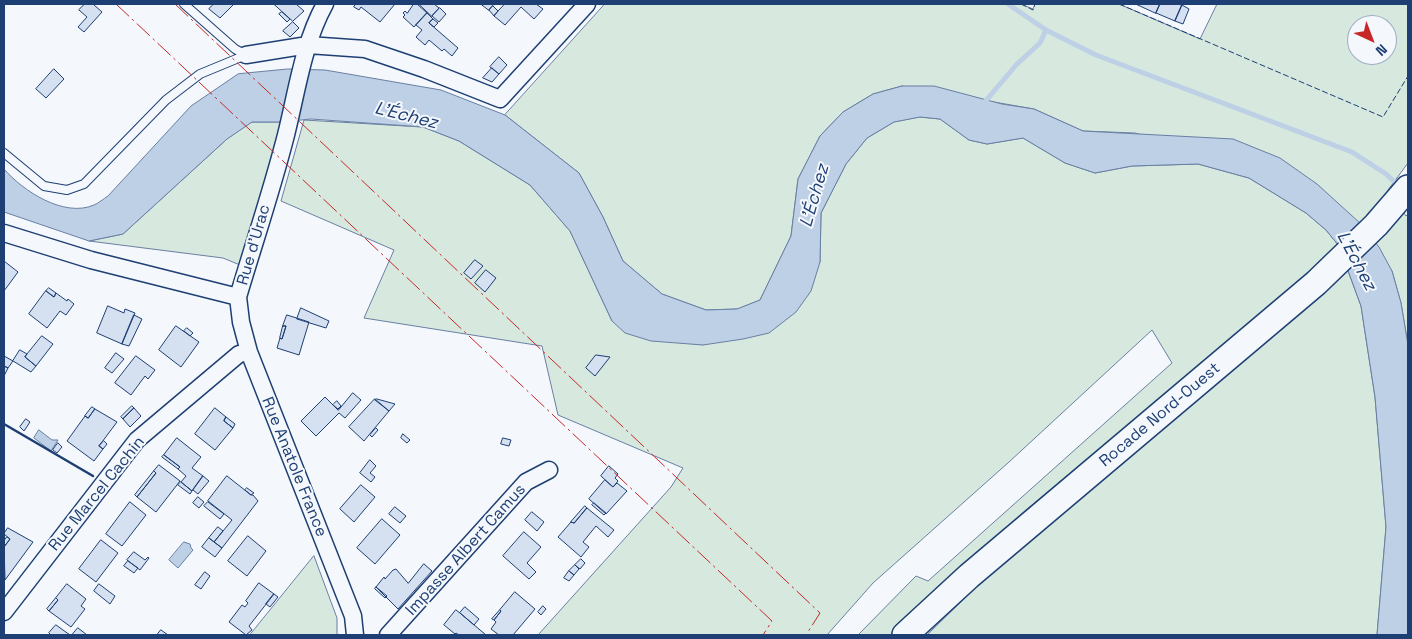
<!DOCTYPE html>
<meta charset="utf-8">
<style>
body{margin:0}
#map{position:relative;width:1412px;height:639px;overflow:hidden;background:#f4f7fb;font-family:"Space Grotesk",sans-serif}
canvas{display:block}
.frame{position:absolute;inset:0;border:5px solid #1d3f73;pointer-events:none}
.north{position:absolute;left:1347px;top:15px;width:50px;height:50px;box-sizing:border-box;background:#f4f7fb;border:1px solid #9eadc5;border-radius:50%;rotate:137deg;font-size:14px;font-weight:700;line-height:20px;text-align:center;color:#1d3f73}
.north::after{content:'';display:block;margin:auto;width:18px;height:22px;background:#c62828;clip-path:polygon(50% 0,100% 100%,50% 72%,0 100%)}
</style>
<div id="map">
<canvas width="1412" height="639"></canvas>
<div class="frame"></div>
<div class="north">N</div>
</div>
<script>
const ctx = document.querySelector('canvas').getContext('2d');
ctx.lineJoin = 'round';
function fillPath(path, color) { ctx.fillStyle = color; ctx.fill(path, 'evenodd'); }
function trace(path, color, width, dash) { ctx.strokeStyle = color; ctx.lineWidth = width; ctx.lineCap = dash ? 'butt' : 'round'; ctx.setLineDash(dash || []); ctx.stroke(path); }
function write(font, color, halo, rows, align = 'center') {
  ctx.font = font + ' "Space Grotesk",sans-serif'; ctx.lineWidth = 4; ctx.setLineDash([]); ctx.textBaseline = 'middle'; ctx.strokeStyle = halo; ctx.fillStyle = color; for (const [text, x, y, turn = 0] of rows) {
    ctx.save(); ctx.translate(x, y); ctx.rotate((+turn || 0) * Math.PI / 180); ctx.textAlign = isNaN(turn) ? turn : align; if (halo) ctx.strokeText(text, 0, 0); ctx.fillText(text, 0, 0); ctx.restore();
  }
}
const green = new Path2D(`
 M605 4H1021L1033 9 1035 4H1119L1200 39 1217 4H1408V163L1388 190 1406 216 1408 214V345L1401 303 1392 271 1317 184 1135 133 1083 131 1034 109 902 86 873 94 843 112 820 136 798 179 791 236 760 300 738 309 706 310 662 294 623 261 603 217 579 173 505 115ZM1357 25H1387V55H1357Z
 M920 117 940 119 969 140 987 144 1023 138 1065 163 1095 173 1132 166 1198 164 1249 178 1306 213 1326 230 1339 246 1281 297 1026 510 890 635H858L916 576 928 581 1172 363 1152 330 1009 462 873 583 827 635H538L671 487 683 468 558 415 542 346 364 318 394 250 281 201 304 120 423 127 459 141 530 185 570 231 612 321 703 345 820 262 821 213 846 164 867 138 894 122Z
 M252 122H282L240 265 223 258 89 241 123 234 227 139Z
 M1348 271 1361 306 1375 397 1386 527 1377 635H927L975 588Z
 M314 556 337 618V635H250Z`);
const water = new Path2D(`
 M288 69 325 70 441 90 505 115 579 173 603 217 623 261 662 294 706 310 737 309 760 300 791 236 798 179 820 136 843 112 873 94 902 86H934L1002 104 1034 109 1083 131 1233 139 1280 158 1317 184 1361 224 1379 247 1392 271 1401 303 1408 345V635H1377L1386 527 1375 397 1361 306 1339 246 1326 230 1306 213 1249 178 1198 164 1132 166 1095 173 1065 163 1023 138 987 144 969 140 940 119 920 117 894 122 867 138 846 164 821 213 820 262 811 291 796 312 769 333 743 339 703 345 651 341 625 333 612 321 570 231 530 185 459 141 423 127 311 119 282 122H252L227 139 123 234 89 241 4 212V169C23 191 64 218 94 205 99 203 103 199 108 196L191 106 238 74Z
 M39 430 52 440H58L51 451 34 438Z
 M184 542 190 544 191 548 193 550 178 568 169 560Z`);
const stream = new Path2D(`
 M1008 4 1046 30 1096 55 1352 152 1386 174 1399 186
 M983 104 1017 64 1040 43 1046 30`);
const building = new Path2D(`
 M85 4H93L102 12 84 32 78 27 87 17 79 10Z
 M214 4H234L220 18 209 9Z
 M274 4H296L304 11 293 21Z
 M356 4H395L380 22 361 7 359 10 354 7Z
 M414 4H417L427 13 414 27 403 17 405 15 403 13 405 11 407 13Z
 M419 4H434L439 8 432 16Z
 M481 4H494L489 10Z
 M505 4H536L543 9 534 19 521 7 505 25 494 16Z
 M1136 4H1160L1156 13Z
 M1160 4H1178L1182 5 1175 21 1156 13Z
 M1182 5 1189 9 1183 24 1175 21Z
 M493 6 498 11 494 16 489 10Z
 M440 8 446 14 439 22 432 16Z
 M282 12 290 19 287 22 279 14Z
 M427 13 433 19 429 23 458 48 452 56 444 49 442 51 429 40 425 45 416 37 422 30 416 25Z
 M433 19 438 23 434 27 429 23Z
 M293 22 299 28 290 37 283 31Z
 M499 57 507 65 499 74 490 67Z
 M492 68 499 74 492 82 483 78Z
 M54 69 64 79 46 98 36 89Z
 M475 260 483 266 471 279 464 273Z
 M4 261 18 272 4 291Z
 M486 270 496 278 485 292 475 283Z
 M49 288 56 293 54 297 46 291Z
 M46 291 54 297 56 293 67 301 68 299 74 304 66 315 60 311 47 328 29 314Z
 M108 306 124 313 125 309 135 313 122 344 97 333Z
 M301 308 329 321 326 328 297 319Z
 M134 315 142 319 129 346 122 344Z
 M287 315 309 322 299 355 277 348 280 338 282 339 286 326H283Z
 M176 326 199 342 181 367 159 350Z
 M283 326H286L282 339 280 338Z
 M187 328 193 333 190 336 184 331Z
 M42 336 53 344 36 366 25 357Z
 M20 350 27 354 25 357 36 366 31 372 13 361Z
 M116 353 124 359 112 373 105 368Z
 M596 355 610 357 595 376 586 368Z
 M4 356 13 361 8 368 4 366Z
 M136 356 155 370 148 379 145 376 131 395 115 383Z
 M4 366 8 368 4 376Z
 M353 393 361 400 345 418 339 413 316 436 301 421 325 397 338 410Z
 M375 399 389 411 364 441 349 427Z
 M377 399 395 404 389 411 375 400Z
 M337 401 341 406 338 409 333 405Z
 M132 406 134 408 123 419 121 417Z
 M92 407 95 409 88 418 85 416Z
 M134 408 141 416 130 427 123 419Z
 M215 408 226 417 224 421 233 428 215 450 195 434Z
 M95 409 117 422 99 446 103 449 94 461 67 441 85 416 88 418Z
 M226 417 235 424 233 428 224 421Z
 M26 419 30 422 24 431 20 427Z
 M376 428 378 430 372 437 370 435Z
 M403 434 410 440 407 443 401 438Z
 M177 438 201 457 192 468 203 476 192 491 181 482 186 476 178 469 180 467 164 455Z
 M503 438 511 440 509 446 501 444Z
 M104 441 107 444 103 449 99 446Z
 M58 443 62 447 57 453 53 450Z
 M164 455 180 467 178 469 162 457Z
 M370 460 376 466 370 473 375 477 371 482 360 473Z
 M159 465 180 481 156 512 137 497 156 473 154 471Z
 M609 466 618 474 615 478 618 481 613 487 601 476Z
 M154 471 156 473 137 497 135 495Z
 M203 476 209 481 198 494 193 490Z
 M227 476 251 495H253L258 501 222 548 214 542 232 520 208 501Z
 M605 480 613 487 617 483 627 491 606 514 589 499Z
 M181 482 192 491 190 494 178 485Z
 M361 485 375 497 354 522 340 509Z
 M247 488 254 493 251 495 245 490Z
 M198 497 204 502 199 508 193 503Z
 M130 502 146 515 122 546 106 534Z
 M208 502 224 514 220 519 204 506Z
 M594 503 606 513 604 515 592 505Z
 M585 506 587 508 574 523 571 522Z
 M395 507 406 516 400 523 389 514Z
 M587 508 614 530 608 537 596 526 583 542 589 547 581 557 558 537 571 522 574 523Z
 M532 512 544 522 537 531 525 520Z
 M382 519 400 535 375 564 357 548Z
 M218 527 223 531 214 542 209 538Z
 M8 528 33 542 5 580 4 547 10 539 4 534Z
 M524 532 541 547 527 563 536 572 529 579 503 556Z
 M248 536 266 551 247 576 228 561Z
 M7 537 10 539 4 547V541Z
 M209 538 222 548 215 557 202 547Z
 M101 540 118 553 96 582 79 569Z
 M134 552 145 560 148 557 149 558 140 570 127 560Z
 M581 559 585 563 580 569 575 565Z
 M128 561 138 568 134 573 124 566Z
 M424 564 432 571 398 609 376 587 384 577 385 579 393 570 396 569 408 583Z
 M575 565 579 569 574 575 569 571Z
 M569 571 574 575 569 581 564 578Z
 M205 572 210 576 201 589 195 585Z
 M259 583 274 594 249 626 252 630 246 635 229 622 242 605 245 607 248 603 246 601Z
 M67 584 86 599 81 606 85 609 71 627 49 611 58 600 56 598Z
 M99 584 115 596 110 604 94 591Z
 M376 587 387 596 385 598 375 589Z
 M515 592 535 609 513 635H499L491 629 496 622 494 620 501 611 500 610Z
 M274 594 278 597 270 607 266 604Z
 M56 598 58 600 49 611 47 609Z
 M543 606 546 609 541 615 538 612Z
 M465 607 479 619 474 625 460 613Z
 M456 610 460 613 486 635H459L456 633 455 634 444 625Z
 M500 610 501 611 494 620 492 619Z
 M56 625 70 635H51L49 633Z
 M78 628 87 635H72Z
 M161 630 168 635H157Z`);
const lane = new Path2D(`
 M184 4 235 49 246 55
 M4 153 44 186 67 190 84 184 166 100 200 74 246 55`);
const street = new Path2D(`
 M325 4C303 44 297 91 286 135 272 190 254 243 238 297L241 322 249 352 353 616 355 635
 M246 55 308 45 365 49 424 69 500 99 587 4
 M4 233 91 260 238 297
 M4 612 137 440 239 354 249 352
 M388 635 526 482 549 470`);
const primary = new Path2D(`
 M905 635 969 576 1316 283 1376 225 1408 188`);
const fence = new Path2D(`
 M1021 4 1033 10 1035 4
 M1119 4 1383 117 1408 76`);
const wall = new Path2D(`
 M4 424 93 476`);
const power = new Path2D(`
 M116 4 772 621 763 635
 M175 4 820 613 806 635`);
const streetNames = [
 ["Rue d'Urac",254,245,-74],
 ["Rocade Nord-Ouest",1160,415,-40],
 ["Rue Anatole France",294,467,68],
 ["Rue Marcel Cachin",97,494,-51],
 ["Impasse Albert Camus",466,550,-48]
];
const waterNames = [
 ["L'Échez",406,116,14],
 ["L'Échez",815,196,-74],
 ["L'Échez",1356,261,62]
];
fillPath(green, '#d7e8df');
trace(green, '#687fa3', 1);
fillPath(water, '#bed0e5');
trace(water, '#687fa3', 1);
trace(stream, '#bed0e5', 5);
fillPath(building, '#d5e0f0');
trace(building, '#1d3f73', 1);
trace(lane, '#1d3f73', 10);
trace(street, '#1d3f73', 19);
trace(primary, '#1d3f73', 28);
trace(lane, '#f4f7fb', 8);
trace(street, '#f4f7fb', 16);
trace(primary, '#f4f7fb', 25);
trace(fence, '#1d3f73', 1, [6, 2.5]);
trace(wall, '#1d3f73', 2.5);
trace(power, '#c62828', 1, [18, 4, 2.5, 4]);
write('16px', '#1d3f73', '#f4f7fb', streetNames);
write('italic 18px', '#1d3f73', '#f4f7fb', waterNames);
</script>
